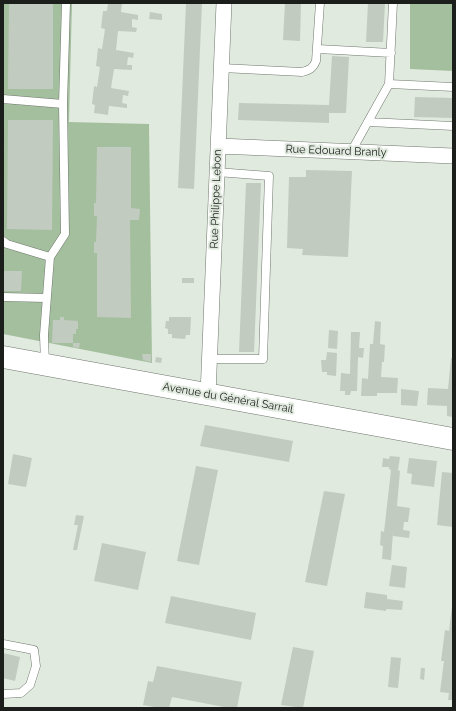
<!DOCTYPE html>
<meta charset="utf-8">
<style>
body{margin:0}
#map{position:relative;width:456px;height:711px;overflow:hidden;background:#e1eadf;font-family:Raleway,sans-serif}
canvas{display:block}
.frame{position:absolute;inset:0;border:4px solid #1b1e1a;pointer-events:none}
</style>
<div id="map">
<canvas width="456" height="711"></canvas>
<div class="frame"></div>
</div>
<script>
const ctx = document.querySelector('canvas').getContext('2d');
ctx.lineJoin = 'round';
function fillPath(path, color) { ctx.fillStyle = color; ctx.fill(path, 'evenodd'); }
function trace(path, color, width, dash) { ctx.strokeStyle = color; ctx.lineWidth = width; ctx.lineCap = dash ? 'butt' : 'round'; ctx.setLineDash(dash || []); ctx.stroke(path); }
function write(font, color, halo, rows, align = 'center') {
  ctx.font = font + ' Raleway,sans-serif'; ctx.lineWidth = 4; ctx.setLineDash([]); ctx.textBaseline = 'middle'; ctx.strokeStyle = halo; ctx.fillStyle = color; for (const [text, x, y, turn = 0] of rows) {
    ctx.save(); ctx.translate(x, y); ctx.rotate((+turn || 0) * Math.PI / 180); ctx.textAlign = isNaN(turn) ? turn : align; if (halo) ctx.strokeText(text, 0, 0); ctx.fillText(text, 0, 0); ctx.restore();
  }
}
const green = new Path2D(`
 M3 3H72L69 122 149 124 152 363 3 334Z
 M410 3H453V71L410 69Z`);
const building = new Path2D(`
 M9 3H53V89H8Z
 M108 3 122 4 121 12 138 15V20L132 19V27L137 28 136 32 118 31 116 50 134 53 133 58 128 57 127 65H132V70L114 69 111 88 129 91 128 96 123 95 122 103 127 104V108L109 106 108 115 94 113 95 105 92 104 94 86 97 87 100 67 96 66 98 48 102 49 105 29 101 28 103 11H107Z
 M186 3H202L194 189 178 188Z
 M285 3H301L300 41 283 40Z
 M368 3H385L383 42H366Z
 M150 12 162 14V20L149 19Z
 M332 56 349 57 346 113H329V123L238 120 239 103 329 105Z
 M415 97 453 98V118L414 117Z
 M8 120H53L52 230 7 229Z
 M97 147H131V208L140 209 139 220H130L131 318 97 317V253H94V242H96L97 216H94V203H96Z
 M306 170 352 171 348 257 302 255 303 249 287 248 289 177H306Z
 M246 183H261L254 352H239Z
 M3 271H22L21 291H3Z
 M182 278H194V283H182Z
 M60 317H64V320L78 321V329H76V334H73V343H52L53 320H60Z
 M169 317H191L190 335H186L185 339 172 338V334H168V329L165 328 166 321H169Z
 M375 321 381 322 380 344 385 345 384 362H382L381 377 398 378 397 393H377V396H361L362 378 368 379 370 344H373Z
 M329 330 338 331 337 349 328 348Z
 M351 332H360L359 348H364L363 358 358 357 357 391H351L350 395H345V391H340L341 373 350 374Z
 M73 343H80L79 348 73 347Z
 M327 352 337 353 336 376 327 375V372H322L321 360H326Z
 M142 354H151V362L143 360Z
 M156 357 162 358 161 363 155 362Z
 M451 358H453V417L447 416V406L427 405 428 388 448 389Z
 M401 389 419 391 417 406 401 405Z
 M205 425 293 441 289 462 200 446Z
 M13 454 32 458 26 487 8 484Z
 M390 456 400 457 398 470 400 471 397 506 410 508 408 522H404L403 530 410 531 409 538 393 536V533L391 560 382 559 383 546 380 545 381 531 384 532 391 470 389 469V467H382L383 458 389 459Z
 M409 458 437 461 434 487 411 484 412 474 407 473Z
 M196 466 218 470 199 565 177 561Z
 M442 472 453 473V527L437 525Z
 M324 491 345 494 327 586 305 582Z
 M76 515 84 516 77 550H73L78 525H74Z
 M102 543 146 552 138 590 94 581Z
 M392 565 407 567 405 588 389 586Z
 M366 592 387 595V599L403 601 402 610 386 609V611L364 608Z
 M171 596 256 613 251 640 165 623Z
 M452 606H453V700H448L449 693 440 692 444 661H441L445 630 449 631Z
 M293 647 314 651 303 708 281 705Z
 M3 653 20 657 15 681 3 678Z
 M391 657 401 658 398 688 388 687Z
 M157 666 242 682 237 708H229L172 697 169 708H160L143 705 148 681 153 682Z
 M421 668H425L424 680 420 679Z`);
const lane = new Path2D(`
 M318 49 391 53
 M222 68 302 72C310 70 313 68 316 61L320 3
 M389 84 453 87
 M3 99 63 104 65 234 50 257 44 335 45 364
 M63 104 66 3
 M368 122 453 126
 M351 152 389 84 393 3
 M3 241 7 244 50 257
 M3 297 46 298
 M210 359H263L269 176 217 172
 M3 644 34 650 36 666 30 685 21 693 3 694`);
const street = new Path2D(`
 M219 146 453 156
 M208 395 224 3`);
const secondary = new Path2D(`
 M3 357 453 439`);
const streetNames = [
 ["Rue Edouard Branly",336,151,2],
 ["Rue Philippe Lebon",216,199,-88],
 ["Avenue du Général Sarrail",228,398,10]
];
fillPath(green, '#a4bf9e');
fillPath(building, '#c2cbc0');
trace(lane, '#6f776d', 9);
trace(street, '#6f776d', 16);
trace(secondary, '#6f776d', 23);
trace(lane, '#fff', 8);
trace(street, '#fff', 15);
trace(secondary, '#fff', 22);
write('11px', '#1b1e1a', '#e1eadf', streetNames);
</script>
